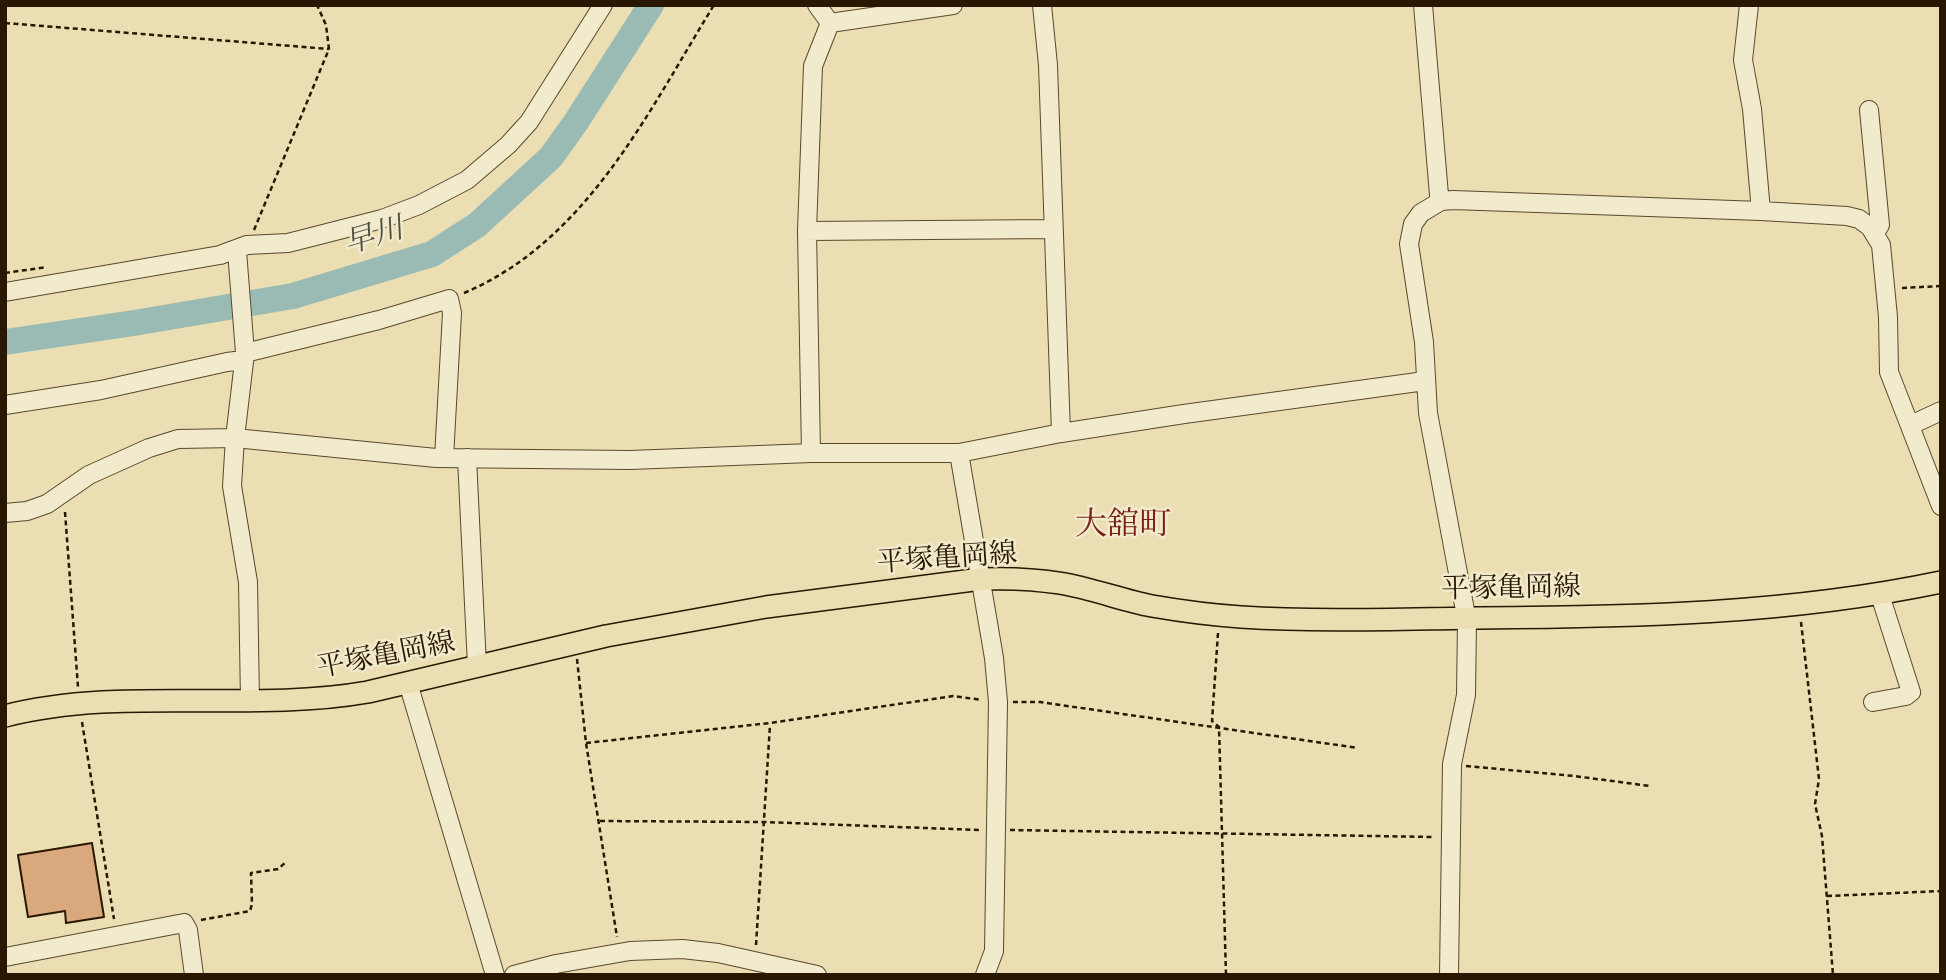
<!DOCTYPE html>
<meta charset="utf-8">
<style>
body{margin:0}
#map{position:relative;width:1946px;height:980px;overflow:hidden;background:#eadeb2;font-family:"Old Standard TT",serif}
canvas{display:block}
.frame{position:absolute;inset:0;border:7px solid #291701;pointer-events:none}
</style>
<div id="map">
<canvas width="1946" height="980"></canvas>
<div class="frame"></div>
</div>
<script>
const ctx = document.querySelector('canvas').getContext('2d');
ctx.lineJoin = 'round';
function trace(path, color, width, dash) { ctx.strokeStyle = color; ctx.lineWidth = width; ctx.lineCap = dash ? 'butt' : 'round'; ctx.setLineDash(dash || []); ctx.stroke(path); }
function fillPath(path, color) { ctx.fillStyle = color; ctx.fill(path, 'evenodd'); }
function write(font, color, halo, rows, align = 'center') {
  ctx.font = font + ' "Old Standard TT","Noto Serif JP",serif'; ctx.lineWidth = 5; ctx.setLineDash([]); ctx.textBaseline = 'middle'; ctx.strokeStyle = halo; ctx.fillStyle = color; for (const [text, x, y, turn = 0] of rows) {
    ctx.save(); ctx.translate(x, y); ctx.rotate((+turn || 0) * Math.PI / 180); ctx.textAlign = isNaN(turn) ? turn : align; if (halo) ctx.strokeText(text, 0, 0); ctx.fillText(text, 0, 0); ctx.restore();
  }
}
const river = new Path2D(`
 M5 342 134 323 293 296 432 254 477 225 551 157 576 122 651 5`);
const building = new Path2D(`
 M92 843 104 917 66 923 65 911 28 917 18 855Z`);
const path = new Path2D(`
 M5 23 329 49
 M254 230 329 49 326 25 317 5
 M5 273 47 267
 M1902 288 1941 286
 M464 293C587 241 648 112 714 5
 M65 512 78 687
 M1801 622 1819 779 1815 804 1822 836 1833 975
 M1218 633 1212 721 1219 727 1226 975
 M577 659 586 743 617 937
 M1013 702H1040L1358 748
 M82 722 114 919
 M586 743 770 723 953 696 982 700
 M1466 766 1574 776 1650 786
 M600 821 764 822 979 830
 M1010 830 1434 837
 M1827 896 1941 891
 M201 920 250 911 252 904 251 873 278 869 286 862
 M756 945 770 725`);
const minor = new Path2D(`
 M817 5 830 23
 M1042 5 1048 65 1061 433
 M1423 5 1439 195 1441 201
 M1749 5 1743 60 1752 109 1761 211
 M1869 110 1880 225 1875 233
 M807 231 1052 229
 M237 251 245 353 235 438 232 486 248 582 250 702
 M5 292 220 255 247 245 288 243 382 219 419 205 467 180 508 145 529 122 603 5
 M245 353 379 320 449 299 452 313 444 458
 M5 405 101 390 227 362 243 360
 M1911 425 1941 411
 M811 453 807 231 813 66 830 23 953 5
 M959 453 994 658 998 702 994 951 985 975
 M467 458 477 666
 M5 513 27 511 47 504 89 475 149 448 178 439 235 438 436 458 630 460 811 453H959L1061 433 1184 414 1425 381
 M408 683 495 975
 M1873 702 1906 696 1911 692 1880 595
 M5 957 184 923 188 930 194 975
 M514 975 556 964 630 951 682 949 718 953 817 975
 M1449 975 1452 764 1466 695 1467 621 1428 413 1424 342 1409 244 1413 224 1421 213 1441 201 1453 200 1761 211 1847 216 1859 219 1870 227 1881 245 1888 317 1889 372 1941 506`);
const major = new Path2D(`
 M5 716C122 686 248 713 368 692L606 636 766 607 981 579C1007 578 1034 579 1059 583 1091 588 1121 600 1152 606 1181 611 1211 615 1241 617 1320 622 1399 619 1478 618 1633 617 1789 614 1941 582`);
const streetNames = [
 ["平塚亀岡線",947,559,-4],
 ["平塚亀岡線",1511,589,-1],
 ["平塚亀岡線",386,656,-11]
];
const waterNames = [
 ["早川",374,237,-17]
];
const quarterNames = [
 ["大舘町",1123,526]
];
trace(river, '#9abbb4', 26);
fillPath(building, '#d9a87c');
trace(building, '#291701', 2);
trace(minor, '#59492d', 20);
trace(major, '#291701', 24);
trace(path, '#291701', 2.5, [5, 3.5]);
trace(minor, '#f1eacd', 18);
trace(major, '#eadeb2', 21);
write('28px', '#291701', '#f1eacd', streetNames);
write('italic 30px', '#515040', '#f1eacd', waterNames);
write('32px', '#7a1f14', '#f1eacd', quarterNames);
</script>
